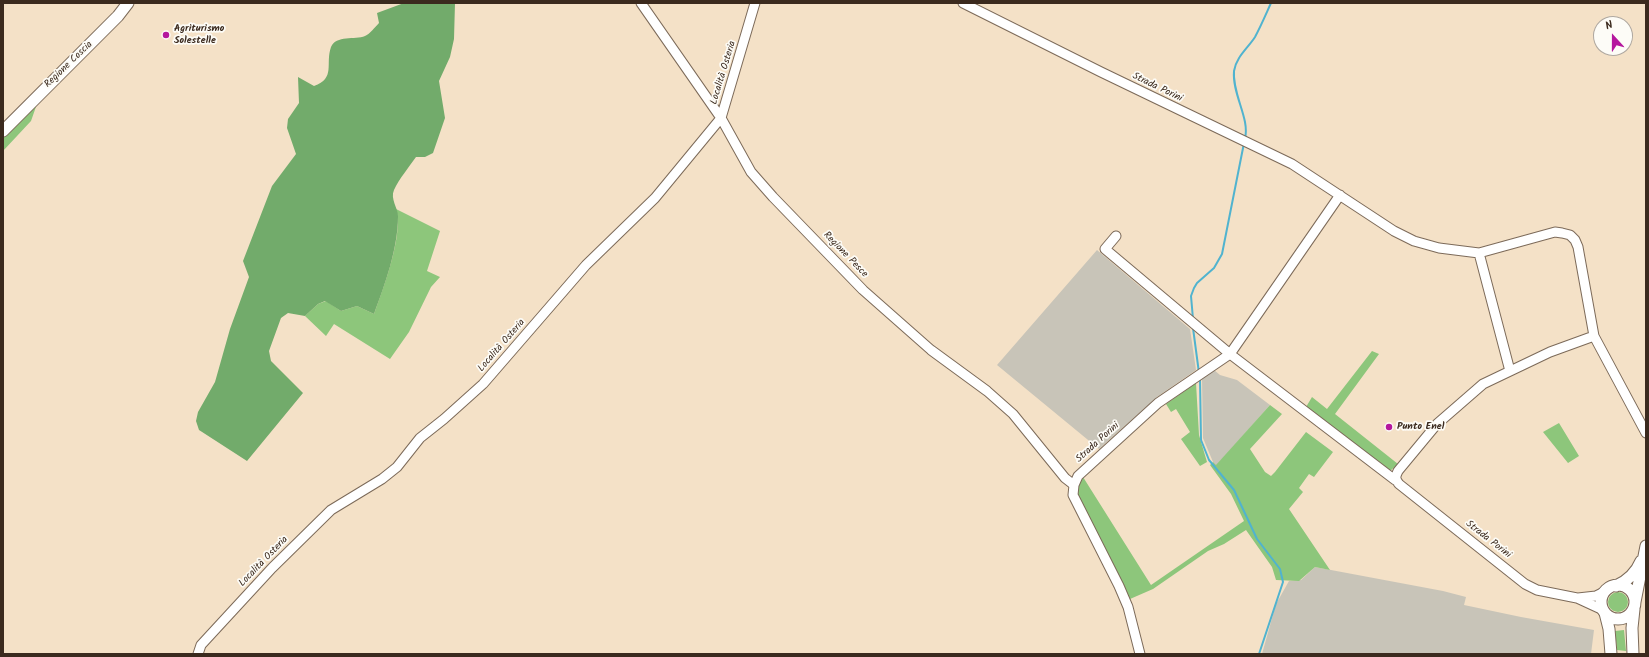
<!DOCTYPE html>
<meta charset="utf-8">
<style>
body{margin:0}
#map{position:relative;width:1649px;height:657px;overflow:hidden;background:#f4e1c7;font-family:Kalam,sans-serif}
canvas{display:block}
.frame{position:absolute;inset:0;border:4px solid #3b2a1e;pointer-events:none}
.north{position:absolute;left:1593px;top:16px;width:40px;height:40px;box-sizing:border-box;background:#fdfcf7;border:1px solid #afa8a0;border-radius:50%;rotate:339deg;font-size:11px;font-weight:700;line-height:16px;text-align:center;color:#3b2a1e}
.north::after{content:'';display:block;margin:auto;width:14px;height:18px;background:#b5179e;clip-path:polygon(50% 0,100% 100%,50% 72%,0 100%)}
</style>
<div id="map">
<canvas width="1649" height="657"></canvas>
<div class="frame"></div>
<div class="north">N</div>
</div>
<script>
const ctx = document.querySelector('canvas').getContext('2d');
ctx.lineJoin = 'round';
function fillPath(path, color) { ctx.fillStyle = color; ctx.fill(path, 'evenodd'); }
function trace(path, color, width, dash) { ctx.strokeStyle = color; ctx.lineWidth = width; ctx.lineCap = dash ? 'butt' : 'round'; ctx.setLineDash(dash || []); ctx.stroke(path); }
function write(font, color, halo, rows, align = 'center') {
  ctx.font = font + ' Kalam,sans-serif'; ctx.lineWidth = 3.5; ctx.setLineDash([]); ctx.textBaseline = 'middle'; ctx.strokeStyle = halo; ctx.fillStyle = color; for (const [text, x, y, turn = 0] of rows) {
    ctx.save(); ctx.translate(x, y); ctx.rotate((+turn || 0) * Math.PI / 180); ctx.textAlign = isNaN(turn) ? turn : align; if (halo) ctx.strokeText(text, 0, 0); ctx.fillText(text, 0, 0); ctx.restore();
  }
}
const industrial = new Path2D(`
 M1097 250 1190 329 1196 370 1157 397 1099 449 997 365Z
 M1214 370 1220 375 1237 380 1270 405 1216 466 1213 462 1203 438 1202 379Z
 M1315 567 1443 591 1466 597 1464 605 1521 617 1594 630 1591 654H1262L1276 604 1289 581 1301 580Z`);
const green = new Path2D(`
 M38 101 31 121 3 151V136Z
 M396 209 440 231 427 271 440 277 431 287 409 332 390 359 334 324 326 336 305 316 318 304 326 301 341 311 357 306 374 314C383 289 404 234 396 209Z
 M1372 351 1379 354 1335 414 1398 464 1390 471 1306 407 1312 397 1327 409Z
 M1196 383 1199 435 1207 462 1200 466 1181 439 1190 432 1176 409 1171 412 1166 404Z
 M1270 405 1282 414 1250 449 1265 472 1271 476 1275 472 1306 432 1333 452 1314 477 1309 474 1299 488 1303 492 1289 509 1330 570 1315 567 1299 581 1276 580 1272 567 1246 530 1224 544 1208 551 1153 589 1130 599 1077 494 1080 481 1083 477 1151 585 1244 521 1231 494 1210 465 1213 462 1216 465Z
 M1559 423 1579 456 1568 463 1543 432Z
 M1608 602a10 10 0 1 1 20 0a10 10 0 1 1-20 0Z
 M1624 630 1626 651 1617 650 1615 631Z`);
const forest = new Path2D(`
 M404 3H455L454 39 450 57 439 81 445 118 433 153 425 157H416C409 167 399 179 394 190 390 199 398 208 398 216 398 249 385 284 374 314L357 306 341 311 325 301 318 304 305 316 288 313 281 318 269 351 271 361 303 393 247 461 199 430 196 421 198 412 215 382 230 329 249 277 243 261 272 186 296 154 287 128 288 119 299 103 298 77 314 86C336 78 325 64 331 47 336 35 355 40 365 36 370 34 375 27 379 23L377 13Z`);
const stream = new Path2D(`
 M1245 138C1250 119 1232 94 1234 71 1236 57 1248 48 1255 37 1261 26 1266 14 1271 3
 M1193 319 1191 296 1194 288 1197 283 1214 268 1222 254 1244 143
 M1193 328 1199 373
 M1200 379 1201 440 1209 460 1234 490 1257 539 1280 569 1283 582 1259 654`);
const minor = new Path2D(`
 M641 3 721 118 751 172 773 197 863 290 931 350 987 391 1013 414 1065 478 1074 485
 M963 3 1101 72 1292 164 1394 231 1414 241 1439 248 1479 253 1555 232 1562 233 1570 235 1575 240 1578 247 1594 336 1646 433
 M1116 236 1105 249 1230 354 1395 480
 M1479 253 1510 371
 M1594 336 1550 352 1483 384 1437 424 1398 471C1395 477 1395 479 1399 484L1525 584 1537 590 1577 598 1603 610
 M1578 598 1596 596 1606 591
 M198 654 201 645 272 568 331 510 382 479 397 467 420 438 444 419 483 384 586 265 655 198 721 118 755 3
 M1140 654 1128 607 1119 586 1073 495 1074 485 1078 476 1158 403 1230 354 1340 195`);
const major = new Path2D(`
 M3 131 118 16 128 3
 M1601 602a17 17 0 1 1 34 0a17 17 0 1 1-34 0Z
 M1616 586C1627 581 1636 573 1641 561
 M1635 602 1646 546
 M1605 613 1609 629 1611 654
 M1633 654 1632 628 1634 609`);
const markers = [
 [166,35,4,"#b5179e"],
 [1389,427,4,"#b5179e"]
];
const poiNames = [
 ["Agriturismo",174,29],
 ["Solestelle",174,41],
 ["Punto Enel",1397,427]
];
const streetNames = [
 ["Regione Coscia",69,65,-44],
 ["Località Osteria",724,73,-73],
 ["Strada Porini",1157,88,26],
 ["Regione Pesce",845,255,46],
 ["Località Osteria",502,346,-49],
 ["Strada Porini",1098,443,-42],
 ["Strada Porini",1488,540,38],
 ["Località Osteria",264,562,-46]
];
fillPath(industrial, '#c8c4b8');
fillPath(green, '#8dc67b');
fillPath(forest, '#72ab6b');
trace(stream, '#50b3cf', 2);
trace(minor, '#7c6a59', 11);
trace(major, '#7c6a59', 13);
trace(minor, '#fff', 9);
trace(major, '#fff', 11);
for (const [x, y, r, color] of markers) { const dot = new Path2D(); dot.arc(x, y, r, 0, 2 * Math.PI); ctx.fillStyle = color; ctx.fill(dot); trace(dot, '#fdfcf7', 1.5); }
write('bold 10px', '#3b2a1e', '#fdfcf7', poiNames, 'left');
write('10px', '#3b2a1e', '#fdfcf7', streetNames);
</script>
